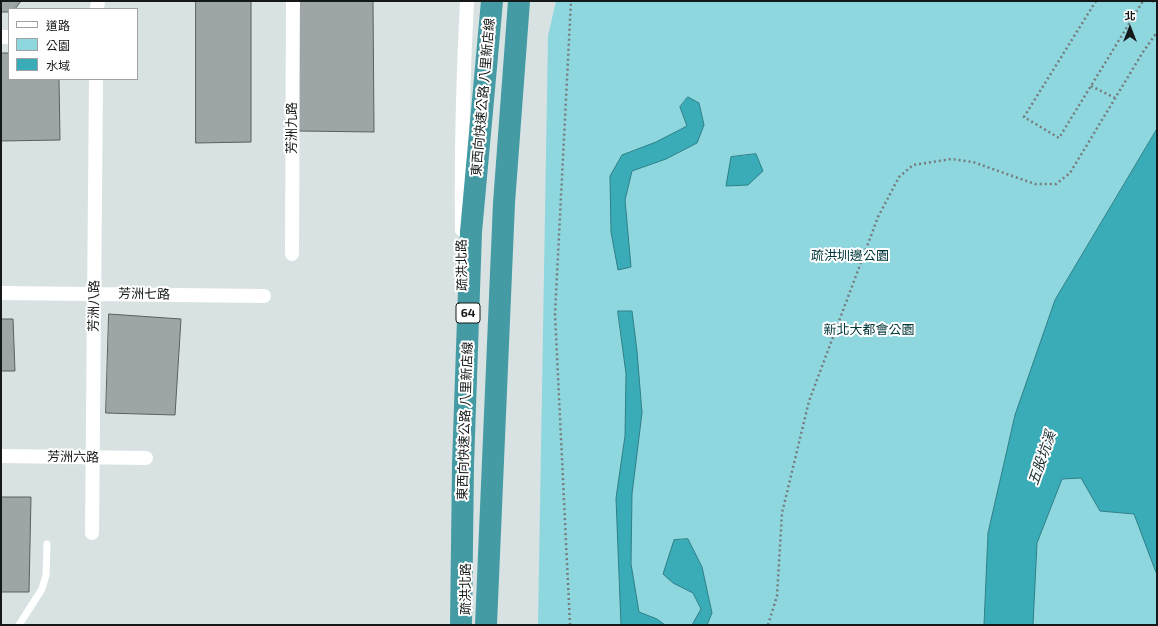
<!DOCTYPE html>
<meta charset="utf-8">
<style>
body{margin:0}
#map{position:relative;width:1158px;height:626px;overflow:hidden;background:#d9e2e3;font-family:"Exo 2","Noto Sans TC",sans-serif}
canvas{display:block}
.frame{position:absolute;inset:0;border:2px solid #151818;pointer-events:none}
.legend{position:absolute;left:8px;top:8px;width:130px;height:72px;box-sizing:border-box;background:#fff;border:1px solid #a1a3a3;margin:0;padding:5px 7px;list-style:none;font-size:12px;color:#151818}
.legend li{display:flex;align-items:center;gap:8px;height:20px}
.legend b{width:20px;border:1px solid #a1a3a3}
.north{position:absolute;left:1110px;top:8px;width:40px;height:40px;-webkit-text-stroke:3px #fff;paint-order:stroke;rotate:0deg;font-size:11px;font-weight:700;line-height:16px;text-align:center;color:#151818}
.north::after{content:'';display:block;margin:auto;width:14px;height:18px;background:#151818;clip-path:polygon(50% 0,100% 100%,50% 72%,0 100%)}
</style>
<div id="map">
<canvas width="1158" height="626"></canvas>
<div class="frame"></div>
<ul class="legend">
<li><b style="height:5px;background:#fff"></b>道路</li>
<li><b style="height:11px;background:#8ed7df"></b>公園</li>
<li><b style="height:11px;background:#3aacb7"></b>水域</li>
</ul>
<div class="north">北</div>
</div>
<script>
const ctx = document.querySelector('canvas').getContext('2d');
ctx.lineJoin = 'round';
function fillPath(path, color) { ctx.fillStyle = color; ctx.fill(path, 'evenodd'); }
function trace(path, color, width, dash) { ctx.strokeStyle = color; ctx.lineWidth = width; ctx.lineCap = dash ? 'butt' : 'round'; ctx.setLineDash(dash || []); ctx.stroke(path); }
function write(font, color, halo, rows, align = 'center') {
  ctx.font = font + ' "Exo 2","Noto Sans TC",sans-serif'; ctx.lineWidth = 4; ctx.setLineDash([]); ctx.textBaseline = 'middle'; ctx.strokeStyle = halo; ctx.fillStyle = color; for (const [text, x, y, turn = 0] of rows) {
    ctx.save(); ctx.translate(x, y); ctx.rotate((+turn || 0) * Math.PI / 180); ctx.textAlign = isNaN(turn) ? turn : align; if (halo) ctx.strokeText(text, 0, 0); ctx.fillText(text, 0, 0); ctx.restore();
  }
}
const green = new Path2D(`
 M556 1H1157V625H538L548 36Z`);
const water = new Path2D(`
 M688 97 699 103 704 125 697 143 666 159 632 171 625 200 631 267 618 270 611 232 610 176 622 155 656 142 687 126 680 107Z
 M1157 129V575L1134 514 1100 511 1081 478 1062 479 1037 543 1033 625H984L988 533 1015 415 1055 300Z
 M756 154 763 171 748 185 726 186 731 157Z
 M618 311H632L637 351 642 413 632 494 631 564 639 612 657 619 665 625H621L616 498 625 436 626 374Z
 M688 539 702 567 712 613 707 625H692L701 609 693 593 673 583 663 574 674 540Z`);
const building = new Path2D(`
 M1 1H21L15 9H9V12H1Z
 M196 1H251V142L196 143Z
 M300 1H373L374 132 299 131Z
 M1 53H9V79H59L60 140 1 141Z
 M109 314 181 319 175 415 106 413Z
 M1 319H13L15 371H1Z
 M1 497H31L29 592H1Z`);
const path = new Path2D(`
 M1096 1 1024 117 1059 138 1143 1
 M1152 1 1157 4
 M1091 86 1115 98
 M570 625 555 314 571 1
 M768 625 777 596 782 513 809 401 878 217 899 177 913 165 951 159 973 162 1035 184H1056L1070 173 1143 52 1157 32`);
const lane = new Path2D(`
 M19 625 42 589 46 575 47 544`);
const street = new Path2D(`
 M97 9 98 1
 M1 37H9
 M462 230C461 154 463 78 467 1
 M292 254 293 1
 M1 293 264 296
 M1 456 146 458
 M92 533 96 79`);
const highway = new Path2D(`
 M461 625 463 465 471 232 492 1
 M486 625 504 203 519 1`);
const shields = [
 [468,313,24]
];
const shieldNames = [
 ["64",468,313]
];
const streetNames = [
 ["東西向快速公路 八里新店線",483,97,-85],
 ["芳洲九路",292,128,-90],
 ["疏洪北路",462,265,-91],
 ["芳洲七路",144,294,1],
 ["芳洲八路",94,306,-89],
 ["東西向快速公路 八里新店線",465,421,-88],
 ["芳洲六路",73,457,1],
 ["疏洪北路",466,589,-90]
];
const parkNames = [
 ["疏洪圳邊公園",850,256],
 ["新北大都會公園",869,330]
];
const waterNames = [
 ["五股坑溪",1042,458,-71]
];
fillPath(green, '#8ed7df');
fillPath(water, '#3aacb7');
trace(water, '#2f8087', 1);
fillPath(building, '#9da5a6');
trace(building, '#586061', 1);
trace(path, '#767c7c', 2.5, [2, 3]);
trace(lane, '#fff', 7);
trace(street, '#fff', 14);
trace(highway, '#449ba4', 22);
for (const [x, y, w] of shields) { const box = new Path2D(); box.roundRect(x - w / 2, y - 10, w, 20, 3); ctx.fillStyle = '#fff'; ctx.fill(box); trace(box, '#151818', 1); }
write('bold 12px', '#151818', null, shieldNames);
write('13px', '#151818', '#fff', streetNames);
write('13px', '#00353a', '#fff', parkNames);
write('italic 14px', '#192d2f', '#fff', waterNames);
</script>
